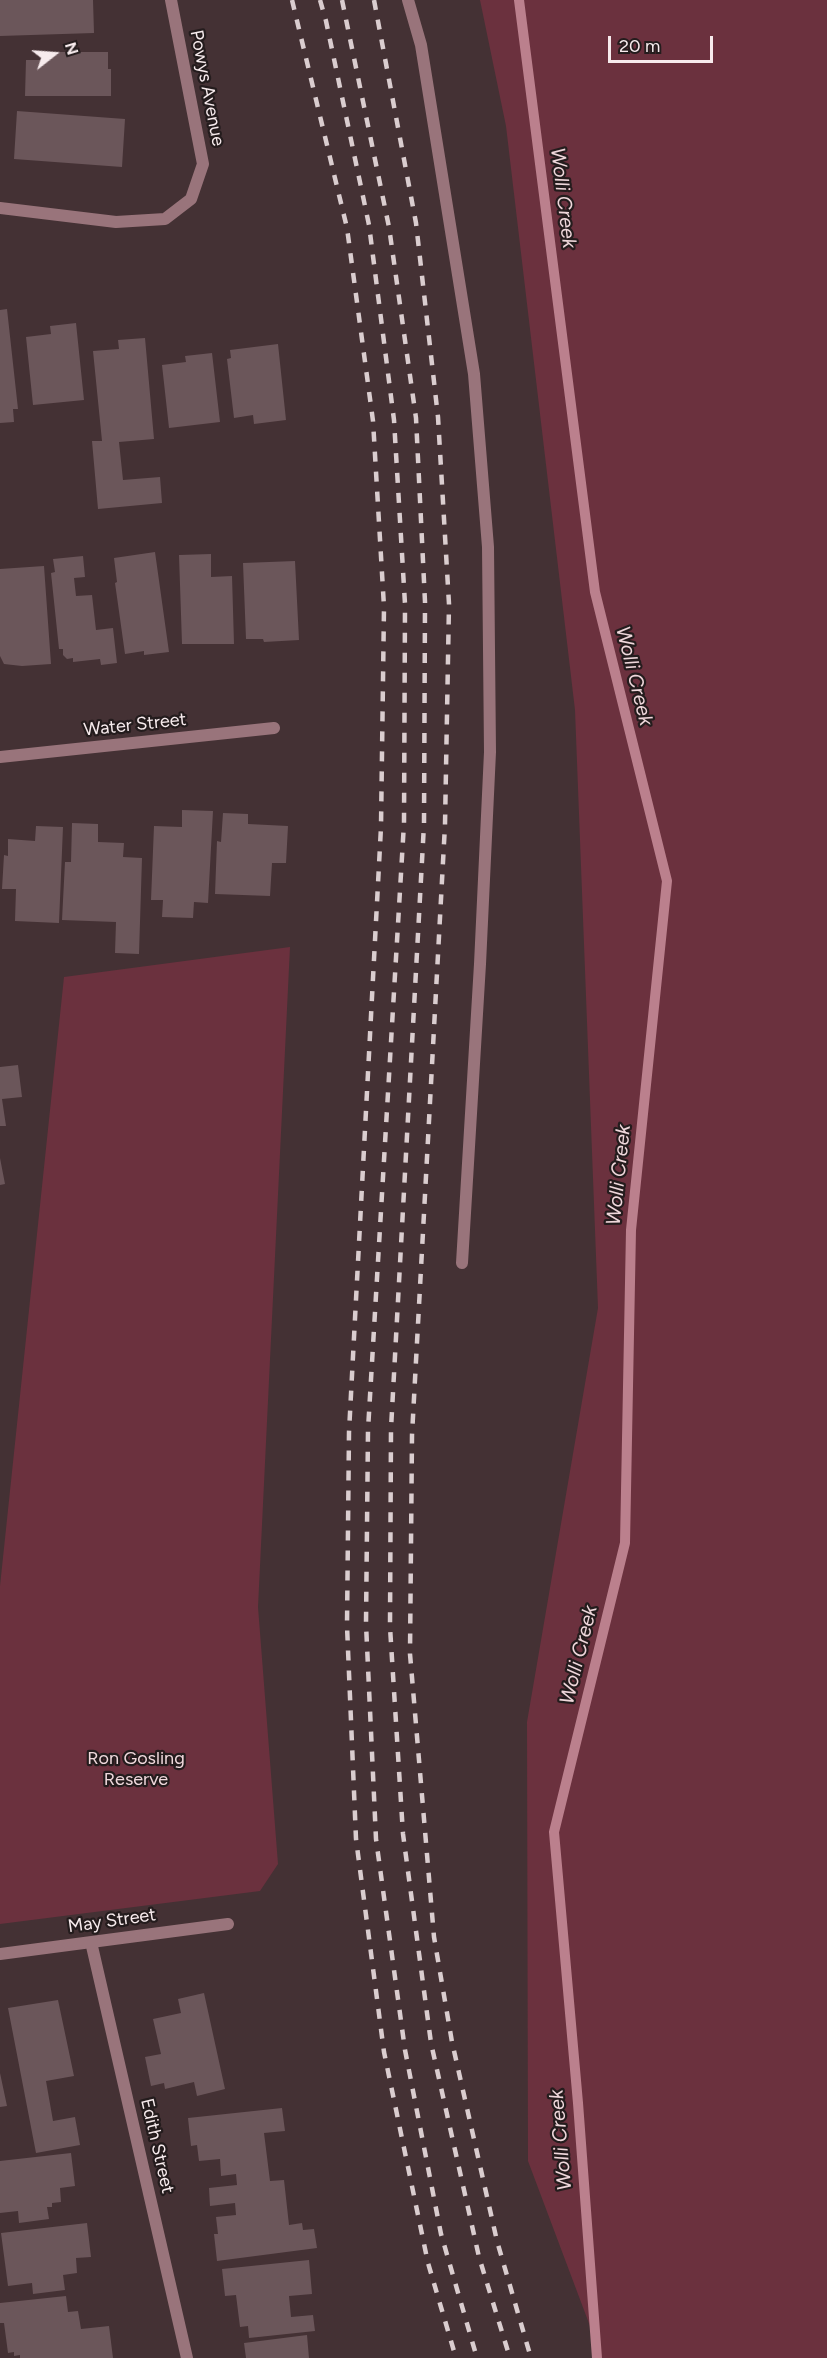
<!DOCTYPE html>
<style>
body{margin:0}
#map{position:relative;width:827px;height:2358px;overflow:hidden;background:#443134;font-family:Figtree,sans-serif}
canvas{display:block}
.north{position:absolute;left:24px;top:24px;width:60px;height:60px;-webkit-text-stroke:4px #241c1d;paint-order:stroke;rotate:73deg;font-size:16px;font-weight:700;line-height:24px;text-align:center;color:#f7ebed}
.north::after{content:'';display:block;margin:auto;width:21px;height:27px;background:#f7ebed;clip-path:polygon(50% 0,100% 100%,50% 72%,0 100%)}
.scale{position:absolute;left:608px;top:36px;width:105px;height:27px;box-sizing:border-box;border:3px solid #f7ebed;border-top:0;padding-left:8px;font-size:18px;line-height:21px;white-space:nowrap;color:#f7ebed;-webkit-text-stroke:4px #241c1d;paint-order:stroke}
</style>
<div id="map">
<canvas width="827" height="2358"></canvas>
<div class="north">N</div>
<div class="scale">20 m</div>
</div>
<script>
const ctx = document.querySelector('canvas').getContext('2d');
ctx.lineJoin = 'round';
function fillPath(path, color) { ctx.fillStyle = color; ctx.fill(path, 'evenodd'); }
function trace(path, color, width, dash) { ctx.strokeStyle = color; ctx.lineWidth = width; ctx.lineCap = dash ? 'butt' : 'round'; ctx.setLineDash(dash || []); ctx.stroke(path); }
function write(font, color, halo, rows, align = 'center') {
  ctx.font = font + ' Figtree,sans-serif'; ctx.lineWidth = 4.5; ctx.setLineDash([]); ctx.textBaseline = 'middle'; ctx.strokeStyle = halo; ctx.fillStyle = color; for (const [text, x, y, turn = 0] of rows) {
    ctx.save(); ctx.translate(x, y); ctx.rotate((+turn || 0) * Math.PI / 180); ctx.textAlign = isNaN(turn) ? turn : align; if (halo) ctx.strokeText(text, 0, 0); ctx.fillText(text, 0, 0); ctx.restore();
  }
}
const green = new Path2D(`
 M480 0H827V2358H602L528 2161 527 1722 598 1308 575 710 506 126Z
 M290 947 258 1607 278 1864 260 1891 0 1924V1586L64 977Z`);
const stream = new Path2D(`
 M519 0 595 592 667 881 631 1230 625 1543 554 1832 578 2103 597 2358`);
const building = new Path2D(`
 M0 0H93L94 33 0 36Z
 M51 52H108V69H111V96H25L26 60H50Z
 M17 111 125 119 122 167 14 159Z
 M7 309 18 409H13L14 422 0 423V310Z
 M76 323 84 400 33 405 26 337 51 334 50 326Z
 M145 338 154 439 119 442 123 480 160 477 162 503 98 509 92 441H102L93 351 119 349 118 340Z
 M278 344 286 420 254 424 253 415 234 418 227 359 231 358 230 350Z
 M212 353 220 422 169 428 162 365 186 362 185 356Z
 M155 552 169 652 144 655V651L125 654 115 583 117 582 114 558Z
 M211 554V577L232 576 234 644H182L179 555Z
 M83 556 85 577 74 578 76 596 92 595 96 630 113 628 117 663 101 665 100 659 73 662V658L67 659 63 655V649H59L51 573 55 572 53 559Z
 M295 561 299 640 264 642 263 639H246L243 563Z
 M44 566 51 664 22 666 4 664 0 656V569Z
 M182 810 213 811 208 903 194 902 193 918 162 917 163 900H151L154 826 182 827Z
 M223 813 248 814V824L288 826 286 863H272L270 896 215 894 217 841 221 842Z
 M72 823 98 824V842L124 843 123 857 142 858 139 954 115 953 116 922 62 920 65 862H71Z
 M36 826 63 827 59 923 15 921 16 889H2L4 855 8 856V839L35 841Z
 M18 1065 22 1097 2 1099 6 1126H0V1067Z
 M0 1158 5 1184 0 1185Z
 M204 1993 225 2089 197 2096 194 2082 165 2089 164 2083 151 2086 145 2057 161 2054 153 2019 181 2013 178 1999Z
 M58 2000 74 2076 46 2081 53 2121 75 2117 80 2145 36 2153 8 2008Z
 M0 2073 7 2106 0 2107Z
 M282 2108 285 2131 264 2133 270 2181 284 2180 289 2225 302 2223 303 2230 314 2229 317 2248 217 2261 214 2234H218L216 2217 236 2215 235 2203 210 2206 209 2188 237 2185 236 2174 221 2176 220 2159 199 2161 197 2145 191 2146 188 2118Z
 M71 2153 75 2186 60 2188 61 2202 52 2203V2207H47L49 2219 19 2223 18 2211 0 2213V2161Z
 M87 2223 91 2257 76 2258 77 2273 63 2275 65 2290 33 2294 32 2283 8 2286 1 2233Z
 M309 2260 312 2294 289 2296 291 2317 313 2315 315 2331 249 2338 248 2326 240 2327 236 2295 225 2296 222 2269Z
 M66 2296 68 2312 78 2311 81 2329 109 2326 113 2358H20V2355L14 2356V2352L8 2353 4 2323H0V2303Z
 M307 2335 309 2358H246L244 2343Z`);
const service = new Path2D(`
 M408 0 421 45 474 374 488 547 490 752 480 964 462 1263`);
const minor = new Path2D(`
 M0 208 116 222 165 219 191 199 203 164 171 0
 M0 757 274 728
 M91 1942 187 2358
 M0 1954 228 1924`);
const rail = new Path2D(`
 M292 0 347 228 373 421 384 607 381 827 349 1432 347 1626 356 1839 384 2052 428 2263 456 2358
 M320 0 326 21 369 225 394 420 405 604 404 823 368 1430 366 1624 376 1839 405 2050 441 2234 477 2358
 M342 0 389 227 416 418 425 602 424 824 391 1429 390 1627 403 1834 431 2043 479 2257 510 2358
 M374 0 416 223 438 417 449 604 445 825 412 1435 410 1654 434 1937 452 2042 497 2241 531 2358`);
const streetNames = [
 ["Powys Avenue",207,88,79],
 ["Water Street",135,725,-6],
 ["May Street",112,1921,-8],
 ["Edith Street",157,2146,77]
];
const parkNames = [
 ["Ron Gosling",136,1759],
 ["Reserve",136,1780]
];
const waterNames = [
 ["Wolli Creek",563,198,83],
 ["Wolli Creek",634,676,76],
 ["Wolli Creek",619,1175,-84],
 ["Wolli Creek",579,1655,-76],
 ["Wolli Creek",561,2140,-95]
];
fillPath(green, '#6b313e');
trace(stream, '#bb808d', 10);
fillPath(building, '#6b565a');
trace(service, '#99747b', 12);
trace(minor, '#99747b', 12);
trace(rail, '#dacdcf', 4.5, [10, 10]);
write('18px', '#f7ebed', '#241c1d', streetNames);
write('18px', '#f0d8dc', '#241c1d', parkNames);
write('italic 20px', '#efd7db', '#241c1d', waterNames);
</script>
